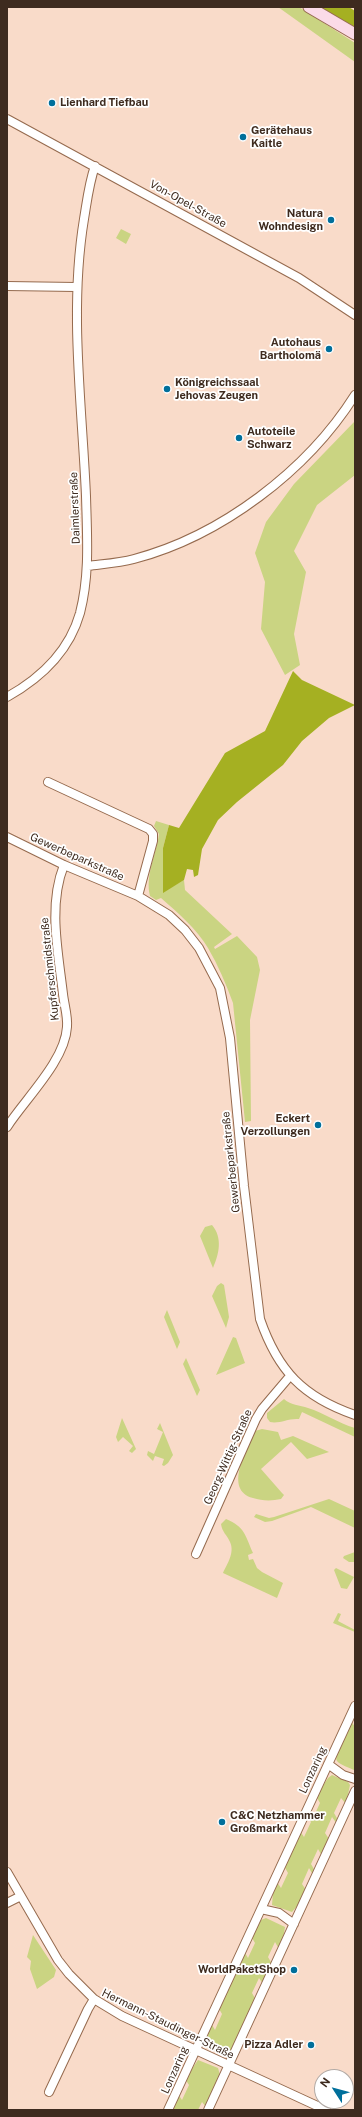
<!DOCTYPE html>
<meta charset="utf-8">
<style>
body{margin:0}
#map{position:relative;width:362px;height:2117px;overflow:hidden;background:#f9dbc9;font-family:"Public Sans",sans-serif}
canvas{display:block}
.frame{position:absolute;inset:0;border:8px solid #3e2b1f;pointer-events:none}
.north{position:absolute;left:314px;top:2069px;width:40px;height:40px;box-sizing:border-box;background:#fff;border:1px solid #b2aaa5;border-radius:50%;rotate:306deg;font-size:11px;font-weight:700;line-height:16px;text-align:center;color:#3e2b1f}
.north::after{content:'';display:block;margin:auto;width:14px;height:18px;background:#006f9b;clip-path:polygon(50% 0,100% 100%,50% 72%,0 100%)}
</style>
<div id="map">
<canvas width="362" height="2117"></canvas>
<div class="frame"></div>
<div class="north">N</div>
</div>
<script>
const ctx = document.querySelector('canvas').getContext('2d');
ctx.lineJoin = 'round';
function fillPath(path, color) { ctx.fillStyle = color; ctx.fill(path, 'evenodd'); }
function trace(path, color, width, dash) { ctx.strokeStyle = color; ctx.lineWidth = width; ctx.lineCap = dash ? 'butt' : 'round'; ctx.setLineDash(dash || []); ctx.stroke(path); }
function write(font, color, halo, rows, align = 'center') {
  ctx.font = font + ' "Public Sans",sans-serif'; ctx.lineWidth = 3.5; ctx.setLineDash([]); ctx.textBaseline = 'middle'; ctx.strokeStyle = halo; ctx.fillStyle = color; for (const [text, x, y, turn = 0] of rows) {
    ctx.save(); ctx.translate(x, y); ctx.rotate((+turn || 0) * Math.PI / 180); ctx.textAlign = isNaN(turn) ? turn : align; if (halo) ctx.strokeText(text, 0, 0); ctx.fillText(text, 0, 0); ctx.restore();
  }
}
const green = new Path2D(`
 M278 7H299L355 43V62Z
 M121 229 131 234 126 244 116 238Z
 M355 421V475L317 505 294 551 306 572 294 634 300 665 285 675 261 629 265 582 255 553 266 522 294 484Z
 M156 821 169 825 163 848V892L184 880 185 890 232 934 214 947 215 949 237 936 257 957 260 970 250 1020 251 1121 245 1122 233 1003C226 984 218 965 208 948 197 929 177 912 161 898L156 900 150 896C145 875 156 855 159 834L154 826Z
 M212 1225C223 1238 219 1254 213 1268L200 1236 205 1227Z
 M221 1283 224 1285 229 1317 226 1328 212 1296 217 1286Z
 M167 1310 180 1342 177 1349 164 1317Z
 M233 1337 236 1338 245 1363 216 1375Z
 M186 1358 200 1390 197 1396 183 1364Z
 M284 1399C290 1405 300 1405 308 1408 324 1413 338 1423 355 1428V1437L302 1412 299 1419C288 1418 280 1424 270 1422L267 1418V1413Z
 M122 1418 136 1449 132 1453 129 1451 133 1446 123 1437 118 1442 116 1437Z
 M160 1423 173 1455 168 1463 164 1466 162 1465 164 1459 155 1456 153 1461 147 1455 148 1451 154 1454 163 1432 157 1429Z
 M262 1429 278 1432 281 1440 293 1436 329 1452 307 1459 291 1442 261 1469 282 1493 284 1495 281 1499C272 1501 262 1501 253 1498 223 1490 247 1449 255 1431Z
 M329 1499 355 1511V1528L311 1507 272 1521 265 1522 254 1517 256 1514 269 1518 274 1517Z
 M226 1519C245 1527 245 1535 253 1553L248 1555 249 1560 253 1559 257 1568 262 1572 283 1583 277 1598 223 1573C227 1564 235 1553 230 1542 227 1535 222 1532 221 1524Z
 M355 1552V1562H349L343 1558 344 1556Z
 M336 1568 354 1577 347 1589 341 1588 334 1570Z
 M338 1613 341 1614 338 1621 355 1630V1632L333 1623Z
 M351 1721 355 1727 354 1770C350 1768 340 1765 337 1761 333 1754 347 1728 351 1721Z
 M332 1775 348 1782 350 1785 346 1804 341 1798 334 1813 338 1820 337 1824 332 1817 325 1833 329 1839 322 1856 318 1849 311 1864 315 1871 313 1875 309 1868 302 1884 306 1890 299 1904 292 1912 272 1905 273 1892 277 1882 281 1888 288 1873 284 1866 300 1831 304 1837 311 1822 307 1815 309 1812 313 1818 320 1803 316 1796 328 1778Z
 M266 1918 285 1927 283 1940 279 1949 275 1942 268 1957 272 1964 263 1984 259 1978 252 1993 256 2000C248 2017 241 2045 225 2055L205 2047 211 2023 215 2030 222 2014 218 2007 244 1951 248 1958 255 1943 251 1936 261 1920Z
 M33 1935 56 1970 54 1977 37 1989 30 1969 31 1961 27 1957Z
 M198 2060 218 2068 220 2075 206 2107 202 2102 198 2110H171L178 2094 182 2100 189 2085 185 2079Z`);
const forest = new Path2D(`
 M320 7H349L355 11V27Z
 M293 671 302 680 355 705 329 718 302 741 283 765 237 802 218 820 202 849 198 875 194 877 193 870 187 869 184 880 163 893V848L169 825 179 828 225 753 265 731Z`);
const street = new Path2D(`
 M7 119 299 278 355 315
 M7 286 76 287
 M88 566C103 564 119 563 134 559 221 536 307 471 355 395
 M7 697C41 678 69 652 80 613 90 574 87 536 86 496 82 404 69 310 84 219 87 201 89 183 95 166
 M48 782 149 829 153 834V841L138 896
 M7 837 64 865 138 896 169 915 185 930 199 948 220 988 230 1038 244 1186 260 1319C278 1371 303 1397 355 1415
 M7 1127C25 1099 65 1061 67 1027 68 1016 64 1004 63 994 58 951 48 905 64 865
 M196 1554 256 1419 262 1409 290 1376
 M328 1764 343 1775 355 1779
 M7 1872 58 1960 69 1974 94 1999
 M7 1903 21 1896
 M261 1909 279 1913 294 1924
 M49 2092 88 2009 94 1999 122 2016 326 2110
 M168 2110 355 1706
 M208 2110 355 1791`);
const secondary = new Path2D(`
 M309 7 355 34`);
const markers = [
 [52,103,4,"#006f9b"],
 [243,137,4,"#006f9b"],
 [331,220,4,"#006f9b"],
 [329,349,4,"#006f9b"],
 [167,389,4,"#006f9b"],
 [239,438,4,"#006f9b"],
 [318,1125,4,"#006f9b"],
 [222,1822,4,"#006f9b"],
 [294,1970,4,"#006f9b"],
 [311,2045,4,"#006f9b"]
];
const poiNames = [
 ["Lienhard Tiefbau",60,103],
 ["Gerätehaus",251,131],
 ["Kaitle",251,144],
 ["Natura",323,214,"right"],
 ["Wohndesign",323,227,"right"],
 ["Autohaus",321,343,"right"],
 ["Bartholomä",321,356,"right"],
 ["Königreichssaal",175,383],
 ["Jehovas Zeugen",175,396],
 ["Autoteile",247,432],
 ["Schwarz",247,445],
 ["Eckert",310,1119,"right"],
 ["Verzollungen",310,1132,"right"],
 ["C&C Netzhammer",230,1816],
 ["Großmarkt",230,1829],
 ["WorldPaketShop",286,1970,"right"],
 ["Pizza Adler",303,2045,"right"]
];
const streetNames = [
 ["Von-Opel-Straße",188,204,29],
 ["Daimlerstraße",75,508,-92],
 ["Gewerbeparkstraße",77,857,24],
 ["Kupferschmidstraße",50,969,-96],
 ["Gewerbeparkstraße",231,1162,-96],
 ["Georg-Wittig-Straße",228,1457,-66],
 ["Lonzaring",313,1770,-65],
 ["Hermann-Staudinger-Straße",168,2024,26],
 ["Lonzaring",175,2070,-66]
];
fillPath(green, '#cad482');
fillPath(forest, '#a5b022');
trace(street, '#956a4e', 10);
trace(secondary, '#956a4e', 13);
trace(street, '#fff', 8);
trace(secondary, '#fbdbe8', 11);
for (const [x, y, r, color] of markers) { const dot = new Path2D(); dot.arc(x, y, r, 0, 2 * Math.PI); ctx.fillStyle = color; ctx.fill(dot); trace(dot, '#fff', 1.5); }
write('bold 11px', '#3e2b1f', '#fff', poiNames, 'left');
write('11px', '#3e2b1f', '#fff', streetNames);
</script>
